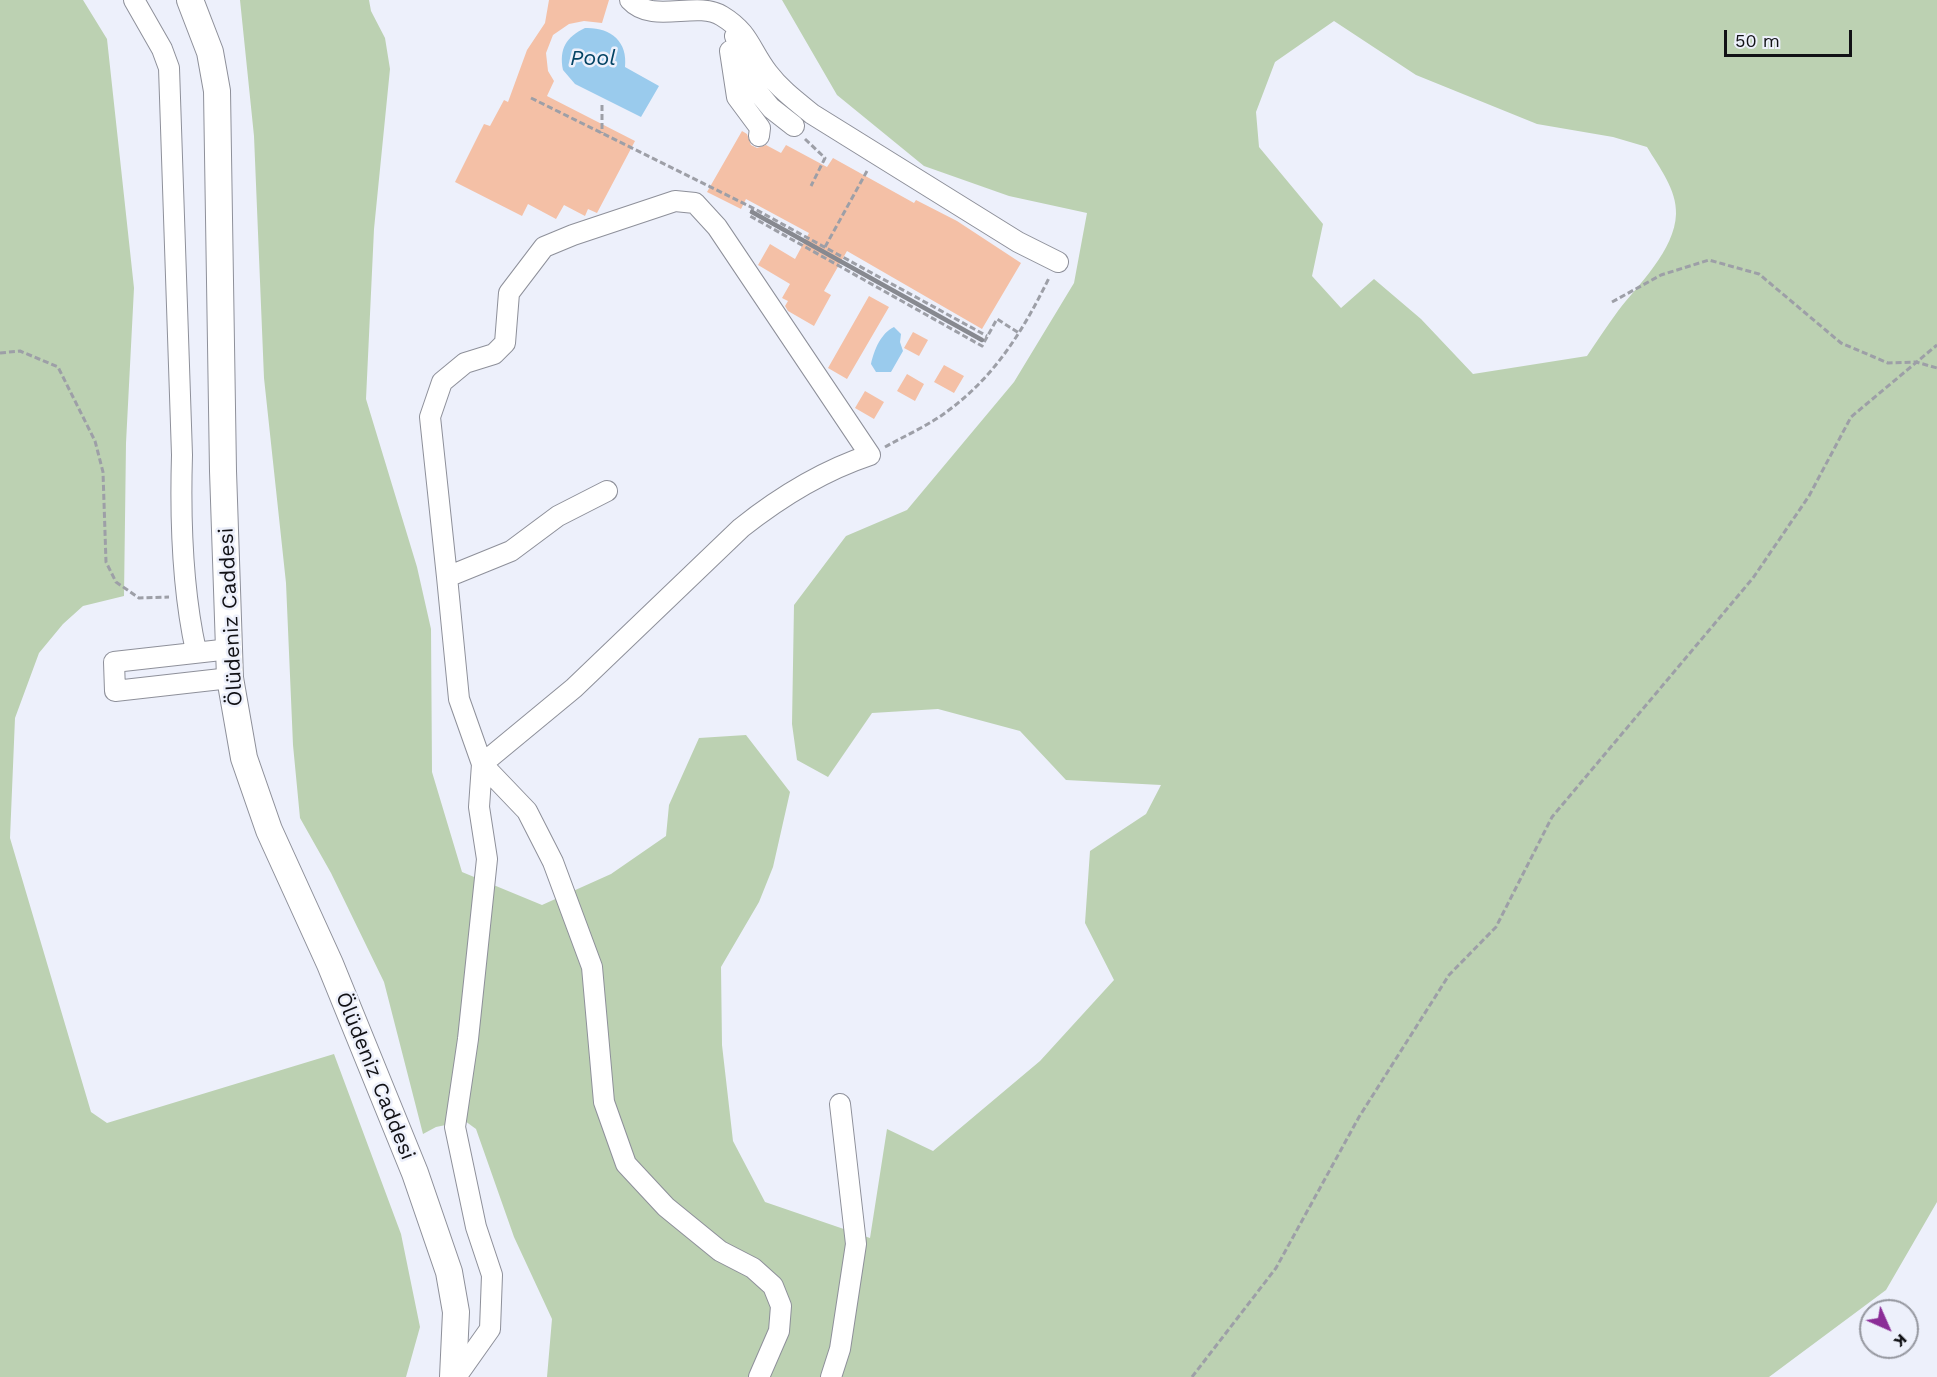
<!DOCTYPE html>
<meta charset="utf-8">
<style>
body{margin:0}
#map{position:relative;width:1937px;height:1377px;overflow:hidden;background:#edf0fb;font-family:"Work Sans",sans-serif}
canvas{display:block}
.north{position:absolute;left:1859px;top:1299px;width:60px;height:60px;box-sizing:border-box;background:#edf0fb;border:2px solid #95979f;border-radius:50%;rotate:135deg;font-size:16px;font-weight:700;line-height:24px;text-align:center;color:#111115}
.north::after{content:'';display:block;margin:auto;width:21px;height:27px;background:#8b2d97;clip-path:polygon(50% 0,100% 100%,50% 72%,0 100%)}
.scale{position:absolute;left:1724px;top:30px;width:128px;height:27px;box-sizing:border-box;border:3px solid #111115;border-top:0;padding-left:8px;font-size:18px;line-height:21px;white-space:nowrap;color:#111115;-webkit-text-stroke:4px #edf0fb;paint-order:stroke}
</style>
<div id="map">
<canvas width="1937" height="1377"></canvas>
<div class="north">K</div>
<div class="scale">50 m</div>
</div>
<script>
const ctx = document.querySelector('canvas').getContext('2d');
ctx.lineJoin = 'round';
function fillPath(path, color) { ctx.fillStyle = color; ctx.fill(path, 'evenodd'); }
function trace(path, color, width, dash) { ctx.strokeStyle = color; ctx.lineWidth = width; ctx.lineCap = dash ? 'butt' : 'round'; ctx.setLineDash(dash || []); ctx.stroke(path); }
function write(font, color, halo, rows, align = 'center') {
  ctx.font = font + ' "Work Sans",sans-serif'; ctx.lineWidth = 5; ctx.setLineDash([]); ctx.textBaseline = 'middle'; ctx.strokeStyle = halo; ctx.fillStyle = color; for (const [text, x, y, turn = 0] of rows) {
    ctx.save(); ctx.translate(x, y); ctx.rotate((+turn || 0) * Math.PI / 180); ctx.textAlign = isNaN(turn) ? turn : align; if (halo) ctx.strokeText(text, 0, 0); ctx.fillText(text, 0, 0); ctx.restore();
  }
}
const green = new Path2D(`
 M0 0H83L107 39 134 288 126 443 124 596 83 606 63 624 39 653 15 718 10 838 91 1112 107 1123 334 1054 401 1234 420 1327 406 1377H0Z
 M240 0H369L371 11 385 38 390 69 374 229 366 399 417 567 431 629 432 772 462 872 542 905 611 874 666 836 669 805 699 738 746 735 790 792 773 867 759 902 721 967 722 1045 733 1141 765 1202 870 1238 887 1129 933 1151 1040 1061 1114 980 1085 923 1090 851 1146 814 1161 785 1066 780 1020 731 938 709 872 713 828 777 797 760 792 724 794 605 846 536 907 510 1014 382 1074 283 1087 213 1009 196 924 166 837 95 782 0H1937V1202L1886 1290 1769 1377H547L552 1319 514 1237 476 1129 465 1121 436 1127 423 1134 384 982 331 873 300 818 293 745 286 583 264 378 254 136ZM1334 21 1416 75 1537 124 1613 137 1647 147C1659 167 1677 190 1676 214 1675 250 1638 285 1618 311 1607 326 1597 341 1587 356L1473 374 1421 319 1374 279 1341 308 1312 276 1323 224 1259 147 1256 112 1275 62Z`);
const water = new Path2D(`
 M585 28C610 27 628 41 625 67L659 86 641 117 575 84 563 70C559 49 566 37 585 28Z
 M894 327 901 334 900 342 903 351 891 372H876L871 364C874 350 881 333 894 327Z`);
const building = new Path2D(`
 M549 0H609L602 23 584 21 569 24 553 35 546 53 548 71 554 81 547 96 635 141 597 213 588 209 585 216 564 205 556 219 528 204 522 216 455 182 484 124 490 126 504 100 508 102 527 50 545 23Z
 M742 131 747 134 751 145 757 148 766 145 781 153 786 145 827 167 833 158 914 203 916 200 957 221 1021 263 982 329 847 251 824 291 831 295 814 326 788 311 785 306 788 301 782 298 790 284 758 265 770 244 795 259 809 233 746 199 741 209 707 192Z
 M869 296 889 307 847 379 828 368Z
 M913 332 928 340 919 356 904 348Z
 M944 365 964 376 954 393 934 382Z
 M907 374 924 384 915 401 897 391Z
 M865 391 884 402 874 419 855 408Z`);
const path = new Path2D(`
 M531 98 753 208 987 336
 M602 105V133
 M805 139 825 158 811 186
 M753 208 750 216 982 346 997 319 1019 333
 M825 247 867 171
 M1612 302 1661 275 1709 260 1759 274 1841 343 1888 363 1916 362 1937 368
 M0 353 20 351 58 367 95 441 103 472 106 562 116 582 139 598 169 597
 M885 447C906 435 930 425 949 410 996 375 1024 329 1049 278
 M1192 1377 1276 1268 1359 1117 1449 975 1496 927 1552 817 1753 578 1809 496 1851 417 1937 345`);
const minor = new Path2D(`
 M134 0 162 49 169 68 182 455C180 521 182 588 196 651
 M630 0C653 25 696 0 722 16 750 33 750 50 768 73 780 89 796 101 812 114L1018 242 1058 262
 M735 36 752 85 771 108 794 126
 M730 51 737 97 760 128 759 136
 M607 491 558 516 511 551 447 577 459 699 482 764 527 811 553 862 592 967 604 1102 626 1164 666 1207 720 1251 753 1268 773 1286 781 1306 779 1331 759 1377
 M447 577 430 417 442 382 465 363 494 354 505 343 509 293 544 247 573 235 675 201 695 203 717 227 870 455C822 471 780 497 741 528L574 688 482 764 479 807 487 859 468 1039 455 1127 476 1227 492 1275 490 1329 456 1377
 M230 649 114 662 115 691 230 678
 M831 1377 840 1349 856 1244 840 1104`);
const major = new Path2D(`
 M190 0 210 52 217 91 223 471 230 678 244 758 269 830 330 964 415 1173 449 1272 456 1312 453 1377`);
const rail = new Path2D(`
 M752 212 982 340`);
const streetNames = [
 ["Ölüdeniz Caddesi",231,617,-93],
 ["Ölüdeniz Caddesi",375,1076,68]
];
const waterNames = [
 ["Pool",593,59]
];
fillPath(green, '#bcd1b2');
fillPath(water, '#9acbed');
fillPath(building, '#f4c0a6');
trace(minor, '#8e909a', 22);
trace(major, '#8e909a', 28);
trace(path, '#9d9fa7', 3, [6, 3]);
trace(minor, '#fff', 20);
trace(major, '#fff', 26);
trace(rail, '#878990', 4.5);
write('21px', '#111115', '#edf0fb', streetNames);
write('italic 22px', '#034364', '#edf0fb', waterNames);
</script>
